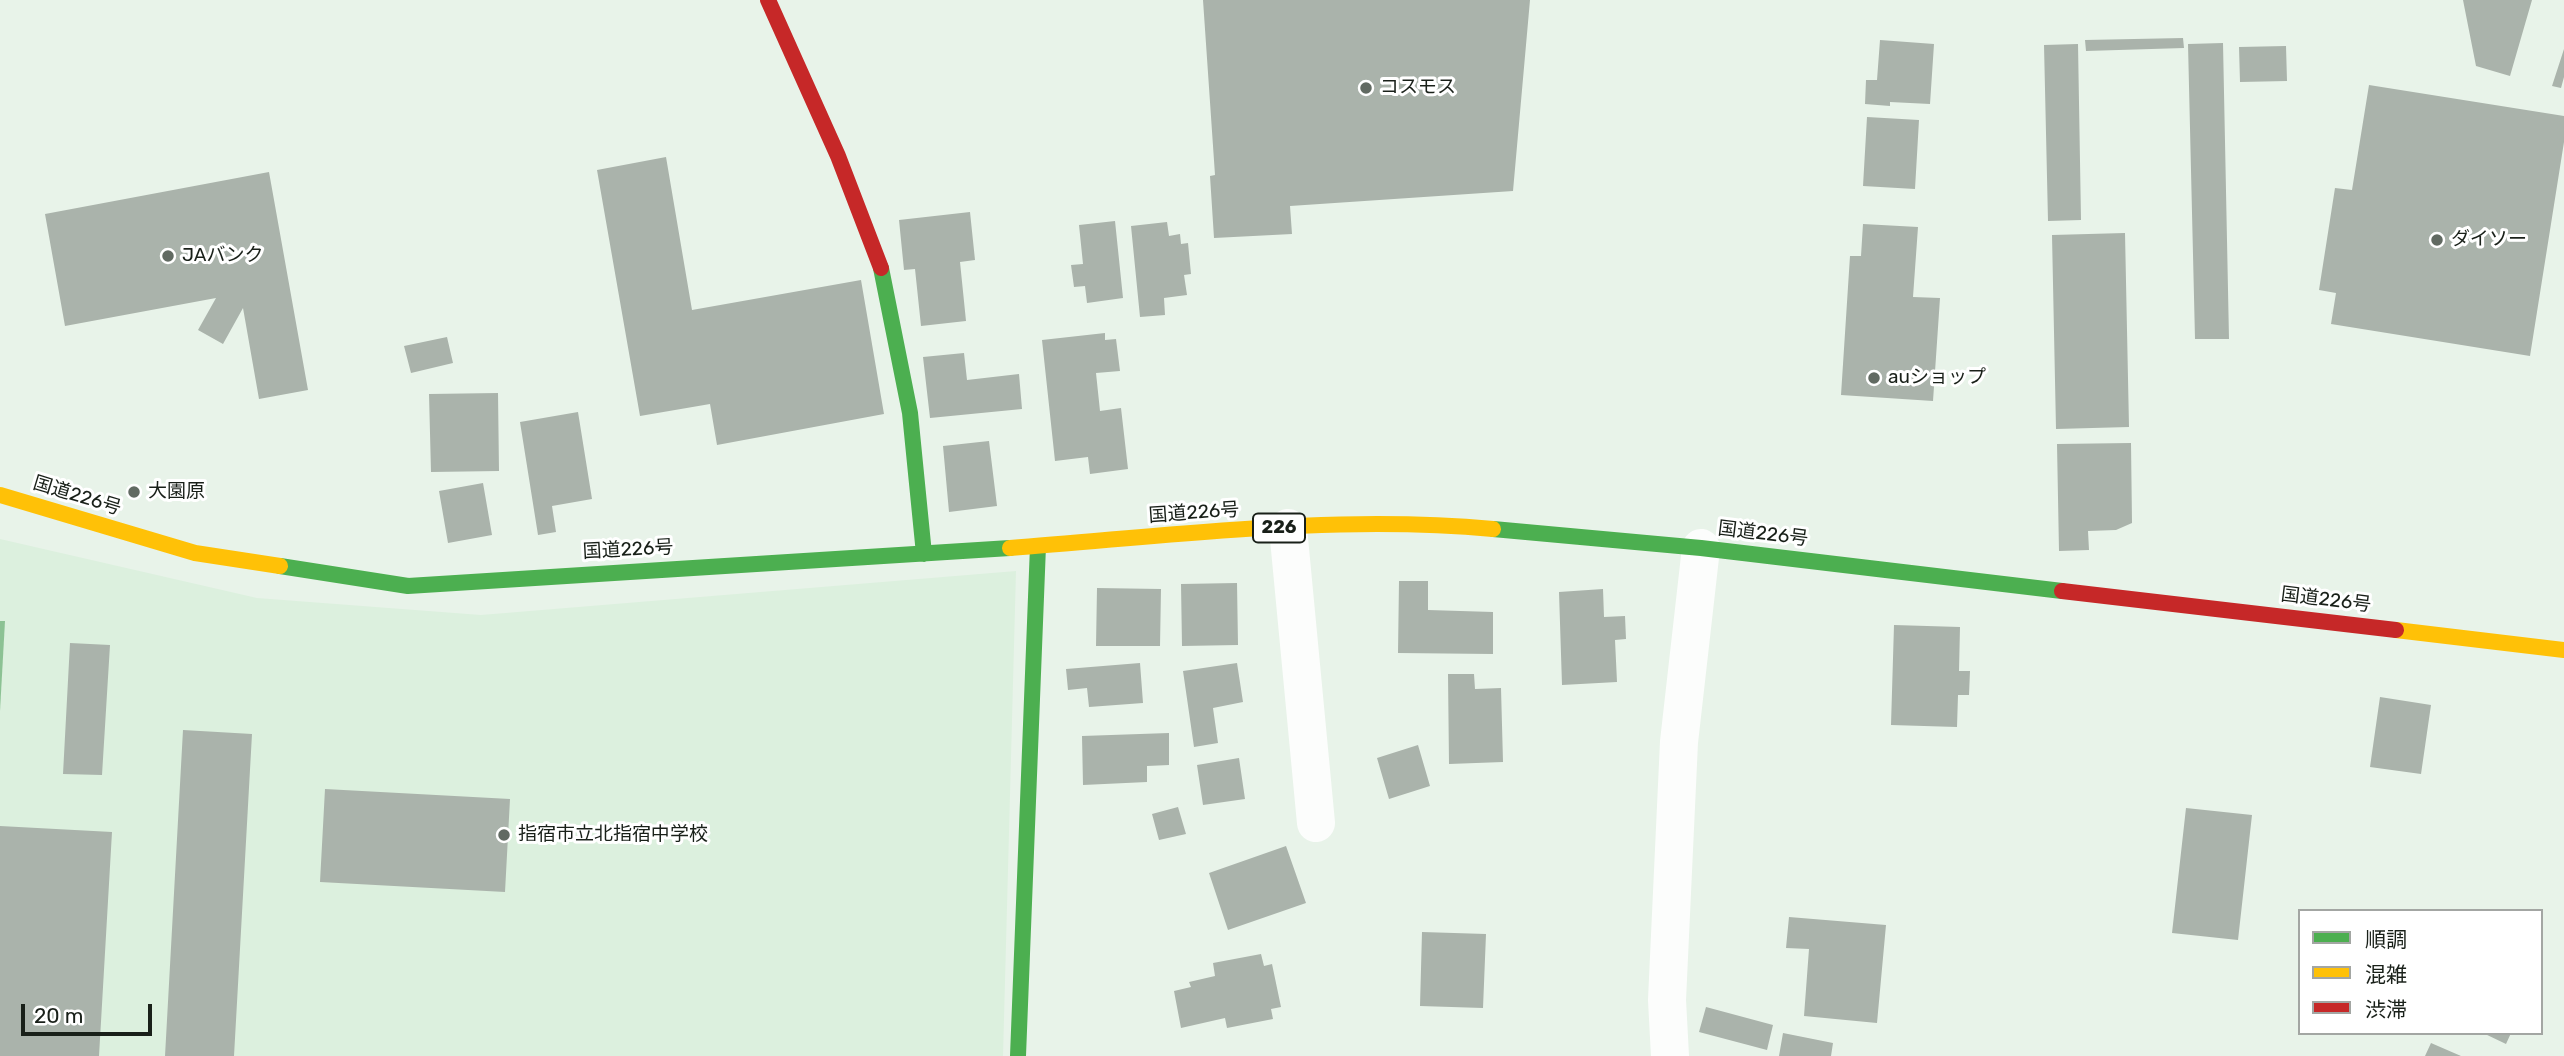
<!DOCTYPE html>
<meta charset="utf-8">
<style>
body{margin:0}
#map{position:relative;width:2564px;height:1056px;overflow:hidden;background:#e8f3e9;font-family:Rubik,"Noto Sans JP",sans-serif}
canvas{display:block}
.legend{position:absolute;left:2298px;top:909px;width:245px;height:126px;box-sizing:border-box;background:#fff;border:2px solid #a3a6a3;margin:0;padding:9px 12px;list-style:none;font-size:21px;color:#192019}
.legend li{display:flex;align-items:center;gap:14px;height:35px}
.legend b{width:35px;border:2px solid #a3a6a3}
.scale{position:absolute;left:21px;top:1004px;width:131px;height:32px;box-sizing:border-box;border:4px solid #192019;border-top:0;padding-left:9px;font-size:21px;line-height:24px;white-space:nowrap;color:#192019;-webkit-text-stroke:5px #fff;paint-order:stroke}
</style>
<div id="map">
<canvas width="2564" height="1056"></canvas>
<ul class="legend">
<li><b style="height:9px;background:#4caf50"></b>順調</li>
<li><b style="height:9px;background:#ffc107"></b>混雑</li>
<li><b style="height:9px;background:#c62828"></b>渋滞</li>
</ul>
<div class="scale">20 m</div>
</div>
<script>
const ctx = document.querySelector('canvas').getContext('2d');
ctx.lineJoin = 'round';
function fillPath(path, color) { ctx.fillStyle = color; ctx.fill(path, 'evenodd'); }
function trace(path, color, width, dash) { ctx.strokeStyle = color; ctx.lineWidth = width; ctx.lineCap = dash ? 'butt' : 'round'; ctx.setLineDash(dash || []); ctx.stroke(path); }
function write(font, color, halo, rows, align = 'center') {
  ctx.font = font + ' Rubik,"Noto Sans JP",sans-serif'; ctx.lineWidth = 6; ctx.setLineDash([]); ctx.textBaseline = 'middle'; ctx.strokeStyle = halo; ctx.fillStyle = color; for (const [text, x, y, turn = 0] of rows) {
    ctx.save(); ctx.translate(x, y); ctx.rotate((+turn || 0) * Math.PI / 180); ctx.textAlign = isNaN(turn) ? turn : align; if (halo) ctx.strokeText(text, 0, 0); ctx.fillText(text, 0, 0); ctx.restore();
  }
}
const built = new Path2D(`
 M0 539 257 598 481 615 1016 571 1003 1056H0Z`);
const water = new Path2D(`
 M0 621H5L0 711Z`);
const building = new Path2D(`
 M1203 0H1530L1513 191 1290 206 1292 234 1214 238 1210 176 1215 175Z
 M2463 0H2532L2510 76 2476 66Z
 M2183 38 2184 48 2086 51 2085 40Z
 M1880 40 1934 44 1930 104 1890 102V106L1865 104 1866 80H1877Z
 M2223 43 2229 339H2195L2188 44Z
 M2078 44 2081 220 2048 221 2044 45Z
 M2286 46 2287 81 2240 82 2239 47Z
 M2564 49V77L2561 88 2552 86Z
 M2369 85 2564 116V142L2530 356 2331 324 2336 293 2319 290 2335 188 2352 190Z
 M1867 117 1919 120 1915 189 1863 186Z
 M666 157 692 310 861 280 884 414 717 445 710 404 640 416 597 170Z
 M269 172 308 390 259 399 243 308 223 344 198 330 216 298 65 326 45 214Z
 M970 212 975 260 960 262 966 321 921 326 915 269 904 270 899 220Z
 M1115 221 1123 298 1087 303 1085 286 1074 287 1071 265 1083 264 1079 225Z
 M1167 222 1169 236 1180 234 1181 244 1188 243 1191 274 1184 275 1187 295 1164 298 1165 315 1140 317 1131 226Z
 M1863 224 1918 227 1913 297 1940 298 1933 401 1841 395 1850 256H1861Z
 M2125 233 2129 427 2056 429 2052 235Z
 M1105 333V340L1116 339 1120 371 1096 373 1100 411 1121 408 1128 469 1090 474 1088 457 1055 461 1042 340Z
 M447 337 453 363 411 373 404 346Z
 M964 353 967 380 1019 374 1022 409 930 418 923 357Z
 M498 393 499 471 431 472 429 394Z
 M578 412 592 499 552 506 556 532 538 535 520 422Z
 M989 441 997 506 949 512 943 446Z
 M2131 443 2132 523 2116 530 2088 531 2089 550 2059 551 2057 444Z
 M483 483 492 535 448 543 439 491Z
 M1399 581H1428V610L1493 612V654L1398 653Z
 M1237 583 1238 645 1182 646 1181 584Z
 M1097 588 1161 589 1160 646H1096Z
 M1603 589 1604 617 1625 616 1626 639 1615 640 1617 682 1562 685 1559 592Z
 M1894 625 1960 627 1959 671H1970L1969 695H1958L1957 727 1891 725Z
 M70 643 110 645 102 775 63 774Z
 M1140 663 1143 703 1089 707 1087 688 1068 690 1066 669Z
 M1237 663 1243 702 1213 708 1218 743 1194 747 1183 671Z
 M1448 674H1474L1475 689 1501 688 1503 762 1449 764Z
 M2380 697 2431 705 2421 774 2370 767Z
 M183 730 252 734 234 1056H165Z
 M1169 733V765L1147 766V782L1083 785 1082 736Z
 M1418 745 1430 786 1389 799 1377 758Z
 M1239 758 1245 799 1203 805 1197 765Z
 M325 789 510 799 505 892 320 882Z
 M1178 807 1186 834 1159 840 1152 814Z
 M2186 808 2252 815 2238 940 2172 933Z
 M0 826 112 832 99 1056H0Z
 M1286 846 1306 903 1228 930 1209 873Z
 M1789 917 1886 925 1877 1023 1804 1016 1809 949 1786 948Z
 M1422 932 1486 934 1483 1008 1420 1006Z
 M1261 954 1264 966 1272 964 1281 1007 1271 1009 1273 1019 1227 1028 1225 1018 1181 1028 1174 991 1191 987 1189 982 1215 976 1213 963Z
 M1706 1007 1773 1025 1767 1050 1699 1032Z
 M1783 1033 1833 1043 1831 1056H1779Z
 M2483 1033H2511L2506 1044Z
 M2431 1043 2461 1056H2425Z`);
const street = new Path2D(`
 M1288 528 1316 823
 M1670 1056 1667 1000 1679 742 1701 548`);
const fast = new Path2D(`
 M881 268 910 413 924 554
 M1493 529 1701 548 2062 591
 M280 566 408 586 1010 548
 M1018 1056 1038 546`);
const slow = new Path2D(`
 M0 495 195 553 280 566
 M1010 548C1170 536 1333 514 1493 529
 M2396 630 2564 650`);
const jam = new Path2D(`
 M768 0 838 156 881 268
 M2062 591 2396 630`);
const markers = [
 [1366,88,7,"#616a62"],
 [2437,240,7,"#616a62"],
 [168,256,7,"#616a62"],
 [1874,378,7,"#616a62"],
 [134,492,7,"#616a62"],
 [504,835,7,"#616a62"]
];
const shields = [
 [1279,528,52]
];
const shieldNames = [
 ["226",1279,528]
];
const poiNames = [
 ["コスモス",1380,88],
 ["ダイソー",2451,240],
 ["JAバンク",182,256],
 ["auショップ",1888,378],
 ["大園原",148,492],
 ["指宿市立北指宿中学校",518,835]
];
const streetNames = [
 ["国道226号",77,496,17],
 ["国道226号",1194,513,-4],
 ["国道226号",1763,534,7],
 ["国道226号",628,550,-3],
 ["国道226号",2326,600,7]
];
fillPath(built, '#dcf0de');
fillPath(water, '#8cc294');
fillPath(building, '#aab3ab');
trace(street, '#fcfdfc', 38);
trace(fast, '#4caf50', 16);
trace(slow, '#ffc107', 16);
trace(jam, '#c62828', 16);
for (const [x, y, r, color] of markers) { const dot = new Path2D(); dot.arc(x, y, r, 0, 2 * Math.PI); ctx.fillStyle = color; ctx.fill(dot); trace(dot, '#fff', 2.5); }
for (const [x, y, w] of shields) { const box = new Path2D(); box.roundRect(x - w / 2, y - 14.5, w, 29, 5); ctx.fillStyle = '#fff'; ctx.fill(box); trace(box, '#192019', 2); }
write('bold 18px', '#192019', null, shieldNames);
write('19px', '#192019', '#fff', poiNames, 'left');
write('19px', '#192019', '#fff', streetNames);
</script>
